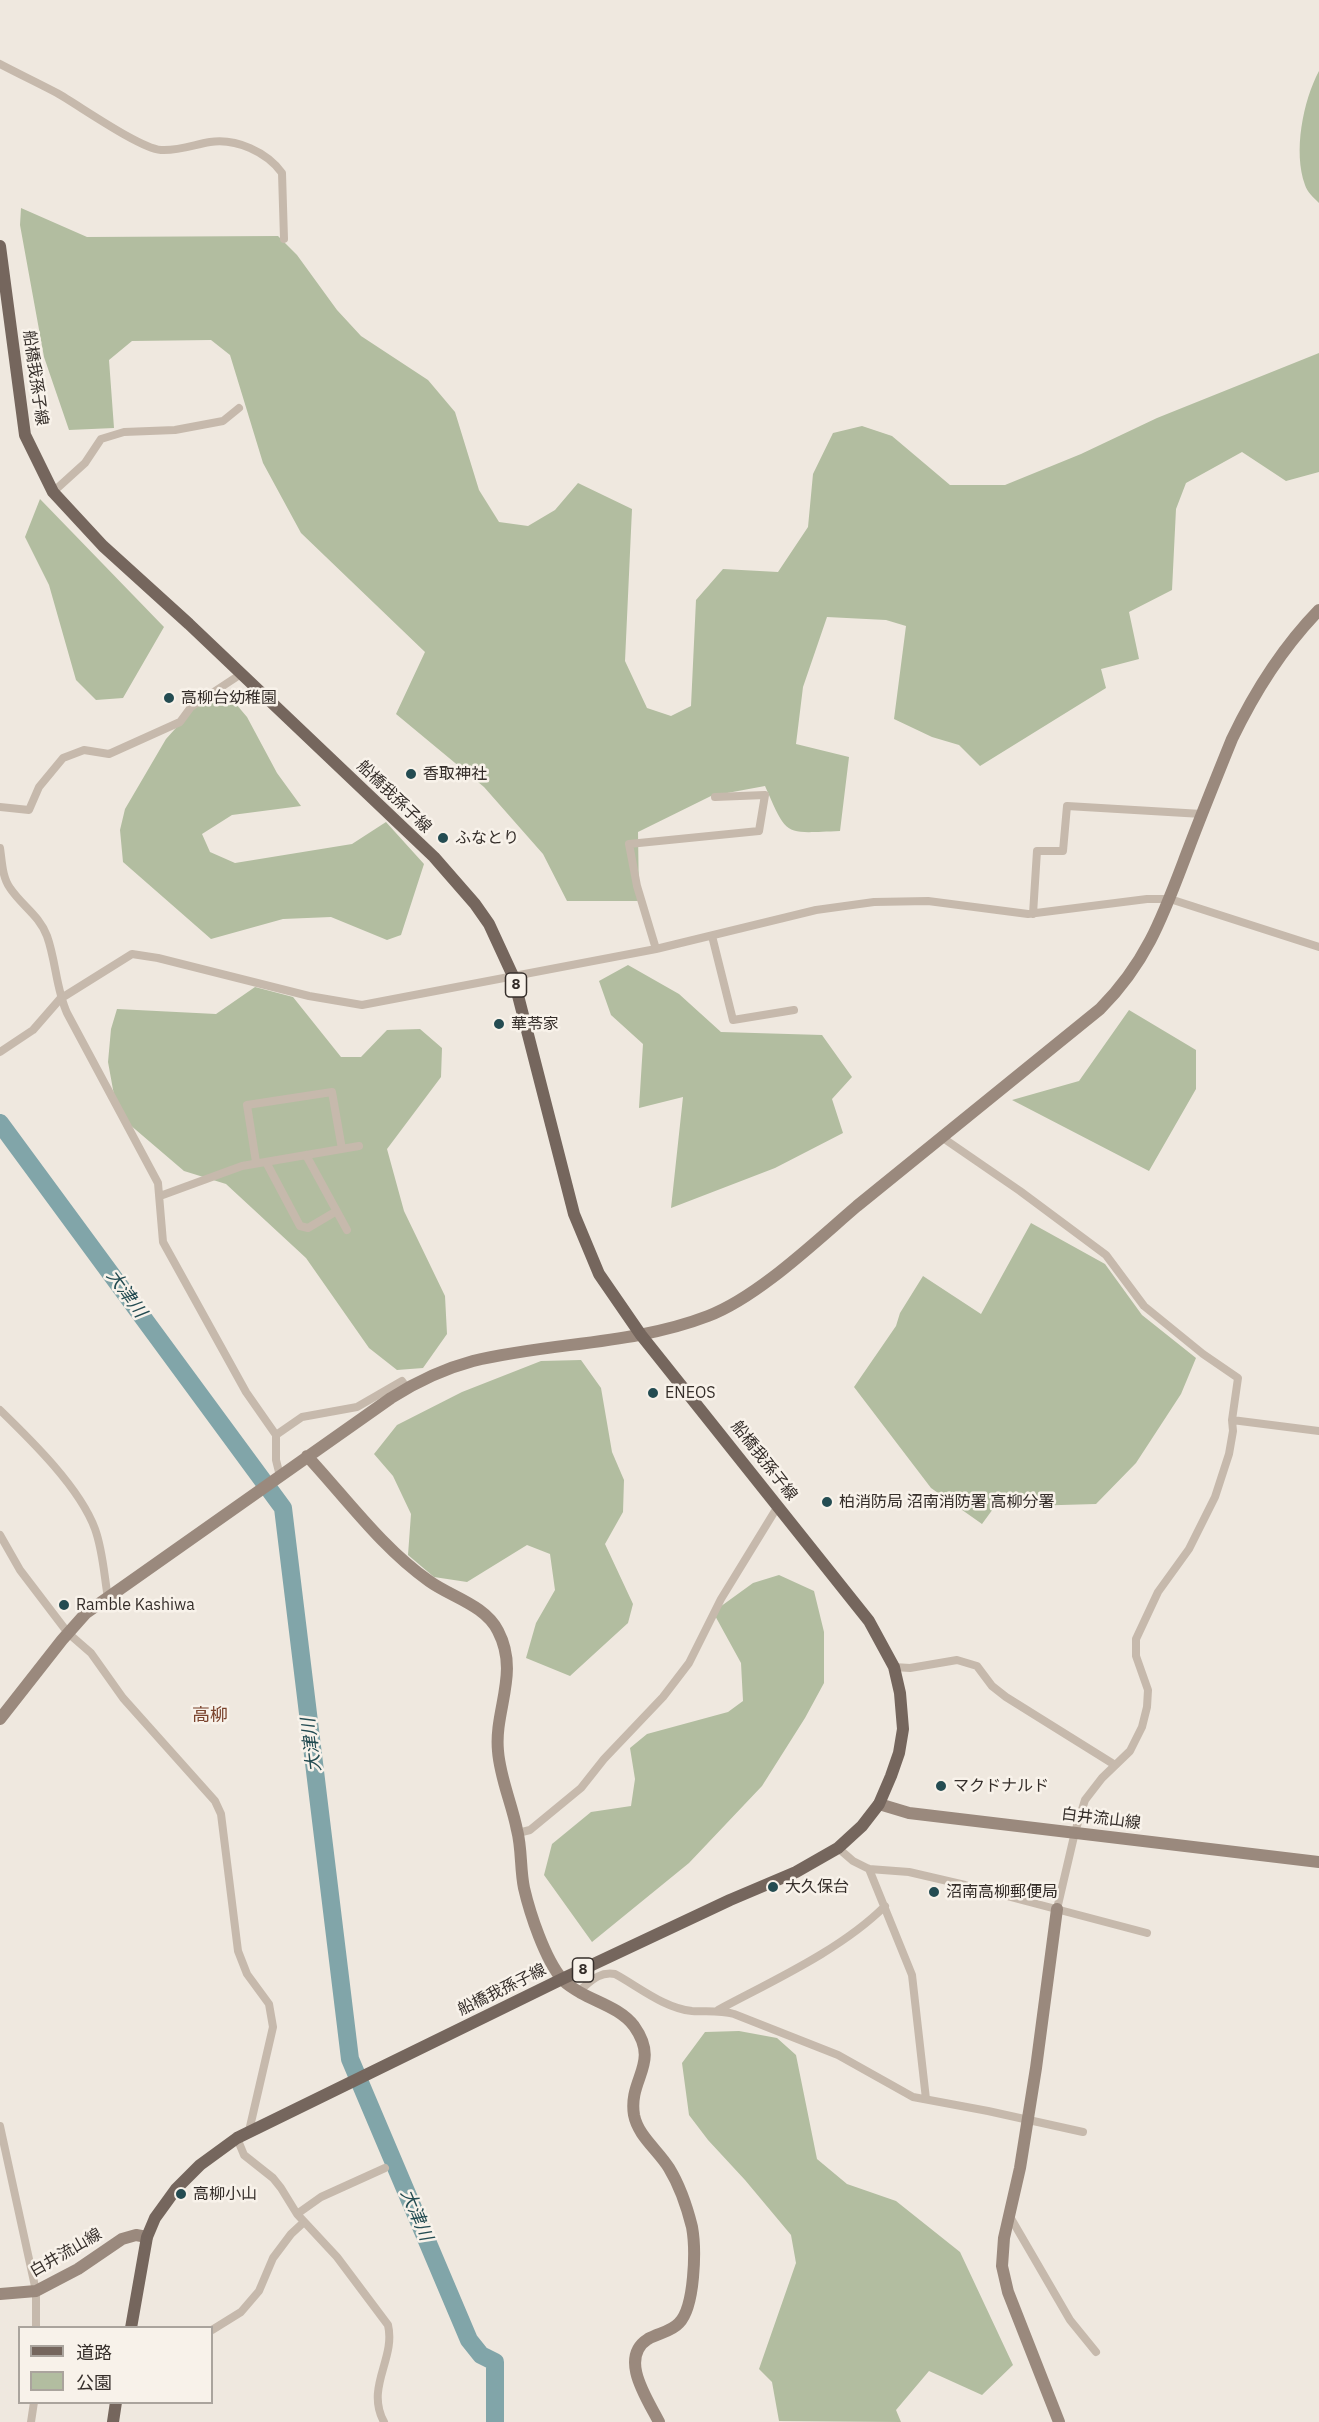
<!DOCTYPE html>
<meta charset="utf-8">
<style>
body{margin:0}
#map{position:relative;width:1319px;height:2422px;overflow:hidden;background:#efe8df;font-family:"IBM Plex Sans","Noto Sans JP",sans-serif}
canvas{display:block}
.legend{position:absolute;left:18px;top:2326px;width:195px;height:78px;box-sizing:border-box;background:#f8f2ea;border:2px solid #aaa49d;margin:0;padding:8px 10px;list-style:none;font-size:18px;color:#352e2a}
.legend li{display:flex;align-items:center;gap:12px;height:30px}
.legend b{width:30px;border:2px solid #aaa49d}
</style>
<div id="map">
<canvas width="1319" height="2422"></canvas>
<ul class="legend">
<li><b style="height:8px;background:#75665d"></b>道路</li>
<li><b style="height:16px;background:#b2bda0"></b>公園</li>
</ul>
</div>
<script>
const ctx = document.querySelector('canvas').getContext('2d');
ctx.lineJoin = 'round';
function fillPath(path, color) { ctx.fillStyle = color; ctx.fill(path, 'evenodd'); }
function trace(path, color, width, dash) { ctx.strokeStyle = color; ctx.lineWidth = width; ctx.lineCap = dash ? 'butt' : 'round'; ctx.setLineDash(dash || []); ctx.stroke(path); }
function write(font, color, halo, rows, align = 'center') {
  ctx.font = font + ' "IBM Plex Sans","Noto Sans JP",sans-serif'; ctx.lineWidth = 5; ctx.setLineDash([]); ctx.textBaseline = 'middle'; ctx.strokeStyle = halo; ctx.fillStyle = color; for (const [text, x, y, turn = 0] of rows) {
    ctx.save(); ctx.translate(x, y); ctx.rotate((+turn || 0) * Math.PI / 180); ctx.textAlign = isNaN(turn) ? turn : align; if (halo) ctx.strokeText(text, 0, 0); ctx.fillText(text, 0, 0); ctx.restore();
  }
}
const green = new Path2D(`
 M1319 71V203C1314 198 1307 192 1305 185 1293 152 1303 101 1319 71Z
 M21 208 87 237 278 236 297 255 337 310 361 336 428 380 455 412 479 490 499 522 528 526 555 510 578 483 632 509 625 661 647 708 671 716 691 706 696 600 723 569 778 572 808 527 813 474 833 433 862 426 892 436 950 485H1005L1081 454 1157 418 1319 353V472L1286 481 1242 452 1186 483 1176 509 1172 590 1129 612 1139 659 1101 669 1106 688 980 766 959 745 932 737 894 719 906 626 886 620 827 617 803 687 796 744 849 757 840 831C784 833 788 838 765 786L711 796 638 832 639 901H567L543 854 484 787 396 714 425 652 301 533 263 463 230 355 211 340 132 341 109 360 114 428 69 430 44 357 20 225Z
 M40 499 164 627 123 698 96 700 76 680 49 585 25 537Z
 M225 691 247 717 277 773 301 806 232 815 202 834 210 852 235 863 352 844 386 822 424 864 401 935 387 940 331 917 283 919 211 939 123 862 120 830 125 809 166 739 193 709Z
 M628 965 679 994 721 1032 822 1035 852 1077 832 1099 843 1133 775 1168 671 1208 683 1097 639 1108 643 1044 611 1015 599 981Z
 M255 987 293 997 341 1057H361L387 1030 420 1029 442 1048 441 1077 387 1149 404 1211 445 1296 447 1334 423 1368 397 1370 369 1348 306 1258 226 1184 184 1171 129 1124 114 1095 108 1062 111 1029 117 1009 216 1014Z
 M1129 1010 1196 1050V1089L1149 1171 1012 1100 1079 1081Z
 M1031 1223 1105 1264 1142 1315 1196 1358 1181 1394 1136 1463 1096 1504 1026 1506 1001 1498 982 1524 931 1488 854 1387 896 1326 900 1313 923 1276 981 1314Z
 M581 1360 601 1388 612 1452 624 1480 623 1512 605 1544 633 1604 628 1623 570 1676 526 1658 536 1623 555 1590 550 1554 527 1545 467 1582 434 1577 408 1555 411 1514 393 1476 374 1454 397 1425 462 1392 541 1361Z
 M779 1575 814 1591 824 1632V1683L805 1718 762 1786 689 1863 592 1942 544 1875 552 1844 591 1812 631 1806 635 1779 630 1748 647 1734 728 1712 743 1701 741 1663 713 1612 753 1583Z
 M739 2031 777 2038 796 2055 817 2159 847 2184 896 2201 960 2252 1013 2365 982 2395 929 2371 896 2410 901 2422 779 2421 772 2382 759 2369 796 2263 791 2235 745 2180 708 2140 689 2115 682 2063 705 2032Z`);
const river = new Path2D(`
 M0 1123 283 1508 350 2059 469 2340 481 2355 495 2362V2422`);
const street = new Path2D(`
 M0 64C19 74 38 83 57 93 80 106 139 148 161 150 179 151 193 145 210 142 236 138 267 152 282 173L284 239
 M53 492 85 463 101 439 124 432 175 430 223 421 239 408
 M0 807 29 810 39 787 63 758 84 750 109 754 180 722 191 707 241 674
 M0 848C2 861 2 877 10 888 22 906 39 915 47 936 56 961 56 989 67 1013L158 1183 163 1242 246 1392 276 1435V1460L280 1476
 M1033 914 1037 851H1063L1067 806 1202 814
 M712 936 733 1020 794 1010
 M656 949 637 886 629 844 759 831 765 795 715 797
 M0 1052 33 1030 60 999 132 954 158 958 309 996 362 1005 656 949 816 910 874 902 928 901 1028 914 1147 899H1170L1319 947
 M943 1138 1020 1191 1106 1255 1144 1306 1203 1354 1238 1378 1232 1420 1233 1431 1229 1454 1215 1497 1189 1549 1158 1592 1136 1639V1656L1148 1690 1147 1707 1142 1727 1130 1751 1102 1778 1085 1800 1075 1832 1057 1909
 M306 1155 347 1230
 M256 1162 247 1105 332 1092 342 1149
 M266 1162 300 1226 308 1228 335 1212
 M160 1196 242 1166 359 1146
 M0 1410C32 1441 80 1488 95 1529 103 1551 104 1575 108 1598
 M1232 1420 1319 1431
 M276 1435 302 1417 357 1407 402 1381 407 1388
 M0 1535 20 1570 68 1633 91 1653 123 1698 215 1801 221 1814 238 1951 247 1974 269 2004 273 2027 249 2131
 M894 1667 910 1668 957 1660 977 1666 992 1686 1006 1697 1115 1765
 M518 1833 530 1830 581 1788 604 1759 663 1697 689 1663 721 1599 778 1506
 M838 1848 853 1861 869 1869 909 1872 965 1885 1147 1933
 M869 1869 912 1975 926 2099
 M579 1991C590 1982 599 1971 615 1974 639 1987 664 2008 692 2011 706 2012 720 2010 734 2014L838 2055 913 2097 988 2111 1083 2132
 M718 2010C772 1981 841 1950 885 1906
 M0 2126 36 2291V2328
 M237 2138 244 2155 273 2178 281 2188 297 2214 337 2257 388 2325C396 2359 365 2387 384 2422
 M297 2214 321 2197 385 2168
 M1009 2215 1070 2320 1096 2352
 M212 2330 241 2312 259 2291 273 2258 291 2234 304 2222
 M31 2422 34 2402`);
const secondary = new Path2D(`
 M307 1456C345 1497 383 1549 429 1581 451 1597 485 1605 498 1631 520 1673 494 1710 498 1751 500 1778 512 1804 517 1830 522 1849 520 1869 524 1888 530 1914 545 1959 562 1979 566 1985 575 1989 581 1993 599 2003 621 2009 634 2026 661 2064 628 2078 634 2115 638 2136 658 2150 669 2168 680 2186 687 2207 692 2227 696 2249 695 2307 679 2323 671 2332 658 2333 648 2339 618 2358 648 2400 659 2422
 M0 1719 62 1640 86 1613 391 1398C416 1382 443 1369 473 1361 551 1342 633 1345 708 1316 758 1297 816 1241 857 1206 938 1140 1019 1075 1100 1009 1148 961 1164 913 1188 850 1202 813 1217 776 1232 739 1255 691 1282 648 1319 610
 M879 1804 909 1813 1319 1862
 M1057 1909 1036 2068 1020 2168 1004 2238 1002 2266 1008 2292 1059 2422
 M0 2294 36 2291 78 2269 122 2239 136 2235 147 2237`);
const primary = new Path2D(`
 M0 246 25 435 53 492 103 546 189 624 434 857 475 904 489 924 513 976 574 1214 599 1274 641 1335 869 1621 894 1667 900 1693 903 1729 899 1753 891 1776 879 1804 862 1826 838 1848 796 1872 730 1900 562 1979 237 2138 200 2165 176 2189 155 2218 147 2237 131 2328
 M113 2422 116 2402`);
const markers = [
 [169,698,6,"#244c52"],
 [411,774,6,"#244c52"],
 [443,838,6,"#244c52"],
 [499,1024,6,"#244c52"],
 [653,1393,6,"#244c52"],
 [827,1502,6,"#244c52"],
 [64,1605,6,"#244c52"],
 [941,1786,6,"#244c52"],
 [773,1887,6,"#244c52"],
 [934,1892,6,"#244c52"],
 [181,2194,6,"#244c52"]
];
const shields = [
 [516,985,21],
 [583,1970,21]
];
const shieldNames = [
 ["8",516,985],
 ["8",583,1970]
];
const streetNames = [
 ["船橋我孫子線",35,378,82],
 ["船橋我孫子線",394,797,44],
 ["船橋我孫子線",764,1461,52],
 ["白井流山線",1101,1819,7],
 ["船橋我孫子線",502,1990,-26],
 ["白井流山線",66,2253,-30]
];
const poiNames = [
 ["高柳台幼稚園",181,698],
 ["香取神社",423,774],
 ["ふなとり",455,838],
 ["華苓家",511,1024],
 ["ENEOS",665,1393],
 ["柏消防局 沼南消防署 高柳分署",839,1502],
 ["Ramble Kashiwa",76,1605],
 ["マクドナルド",953,1786],
 ["大久保台",785,1887],
 ["沼南高柳郵便局",946,1892],
 ["高柳小山",193,2194]
];
const waterNames = [
 ["大津川",126,1294,54],
 ["大津川",312,1745,-97],
 ["大津川",416,2215,67]
];
const neighbourhoodNames = [
 ["高柳",210,1716]
];
fillPath(green, '#b2bda0');
trace(river, '#81a5a9', 18);
trace(street, '#c6b9ac', 8);
trace(secondary, '#9a897d', 12);
trace(primary, '#75665d', 12);
for (const [x, y, r, color] of markers) { const dot = new Path2D(); dot.arc(x, y, r, 0, 2 * Math.PI); ctx.fillStyle = color; ctx.fill(dot); trace(dot, '#f8f2ea', 2); }
for (const [x, y, w] of shields) { const box = new Path2D(); box.roundRect(x - w / 2, y - 12, w, 24, 4.5); ctx.fillStyle = '#f8f2ea'; ctx.fill(box); trace(box, '#352e2a', 1.5); }
write('bold 15px', '#352e2a', null, shieldNames);
write('16px', '#352e2a', '#f8f2ea', streetNames);
write('16px', '#352e2a', '#f8f2ea', poiNames, 'left');
write('italic 18px', '#244c52', '#f8f2ea', waterNames);
write('18px', '#7a432d', '#f8f2ea', neighbourhoodNames);
</script>
